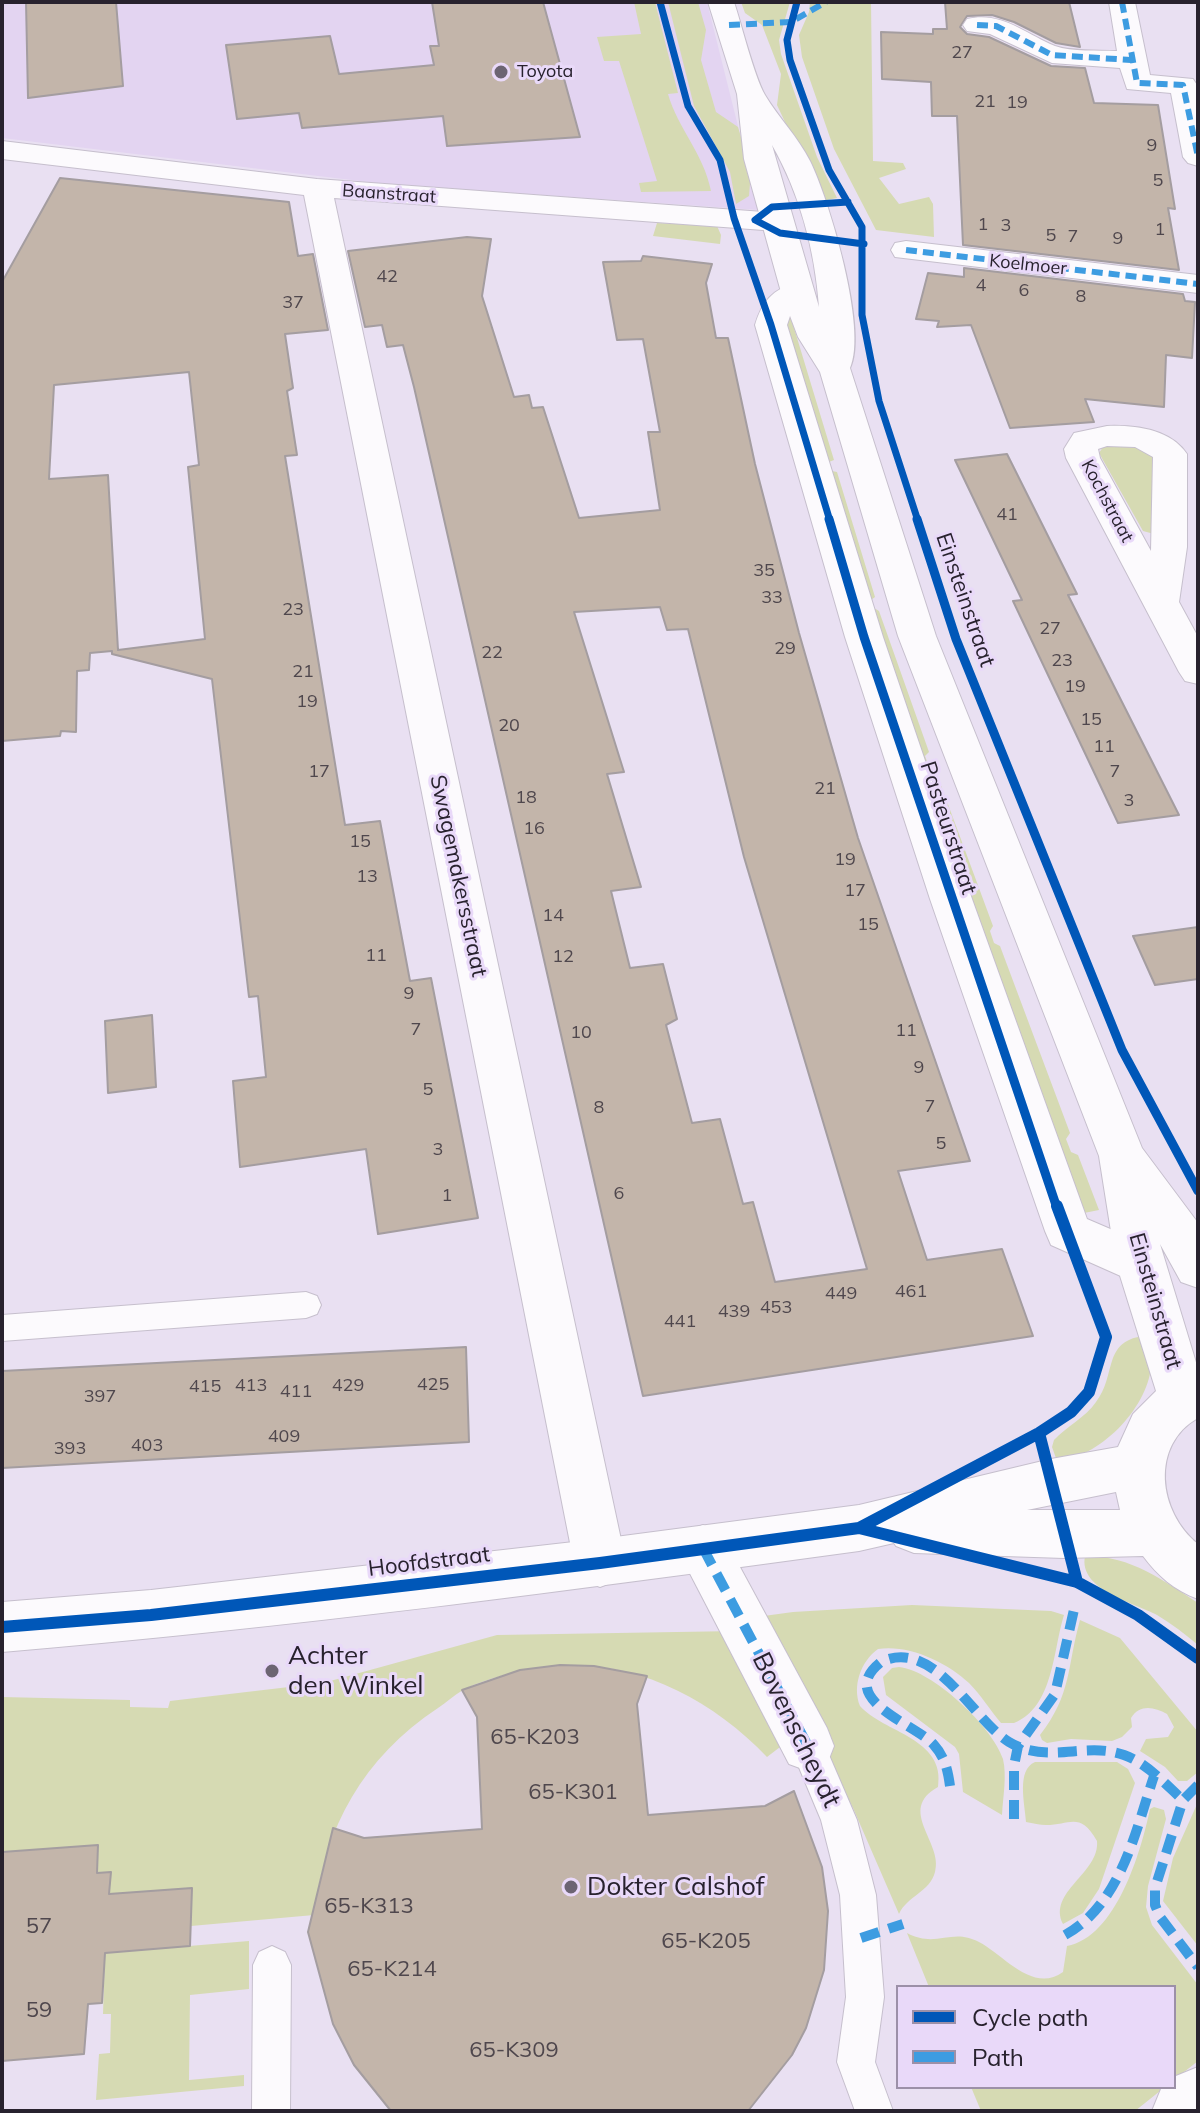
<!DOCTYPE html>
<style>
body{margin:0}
#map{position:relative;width:1200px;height:2113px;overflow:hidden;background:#e9e0f2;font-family:Mulish,sans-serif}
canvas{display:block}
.frame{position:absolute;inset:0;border:4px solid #28222e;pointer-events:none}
.legend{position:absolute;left:896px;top:1985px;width:280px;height:104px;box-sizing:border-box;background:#e9d9f9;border:2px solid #9c90a8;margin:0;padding:10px 14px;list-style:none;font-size:24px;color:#28222e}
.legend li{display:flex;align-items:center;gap:16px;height:40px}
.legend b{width:40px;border:2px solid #9c90a8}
</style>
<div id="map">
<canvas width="1200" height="2113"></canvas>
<div class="frame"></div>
<ul class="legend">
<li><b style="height:10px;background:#0057b8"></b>Cycle path</li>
<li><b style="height:10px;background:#3d9ce1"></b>Path</li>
</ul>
</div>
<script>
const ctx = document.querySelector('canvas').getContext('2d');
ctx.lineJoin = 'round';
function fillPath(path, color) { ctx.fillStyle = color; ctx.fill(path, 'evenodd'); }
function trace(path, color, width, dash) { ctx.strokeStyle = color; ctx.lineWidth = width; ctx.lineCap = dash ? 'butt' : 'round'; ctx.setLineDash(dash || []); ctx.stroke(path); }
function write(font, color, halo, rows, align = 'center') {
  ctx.font = font + ' Mulish,sans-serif'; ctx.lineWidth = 6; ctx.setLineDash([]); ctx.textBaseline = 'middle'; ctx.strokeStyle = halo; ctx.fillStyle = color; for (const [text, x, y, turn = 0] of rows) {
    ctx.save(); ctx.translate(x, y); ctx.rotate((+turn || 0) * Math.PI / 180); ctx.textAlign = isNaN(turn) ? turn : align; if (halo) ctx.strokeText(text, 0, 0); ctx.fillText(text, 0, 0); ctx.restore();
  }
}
const built = new Path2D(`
 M2 2H707L759 210 385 184 2 138Z`);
const green = new Path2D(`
 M634 2H655L678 93 668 94C678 129 704 154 711 191L641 192 639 183 657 181 619 61H604L597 37 641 34Z
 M668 2H698L706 30 701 60 716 112 738 127 751 171 749 196 736 204 730 172 694 106Z
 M741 2H790L779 40 781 54 817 157 837 198 822 201 777 105 781 74 762 25 745 13Z
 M810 2H871L873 161 903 163 906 169 879 178 899 204 929 197 933 204 934 237 876 230 834 149 802 57 799 35 809 12Z
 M657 223 717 226 721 235 720 244 653 236Z
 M782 318H791L834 460 829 462 832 471 837 472 875 597 871 600 874 608 879 611 929 752 925 756 929 767 935 769 993 926 990 931 994 943 1000 946 1070 1133 1066 1139 1071 1152 1078 1155 1099 1210 1084 1213 905 726Z
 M1110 445 1146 449 1156 455 1154 534 1143 531 1099 453 1103 447Z
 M1143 1336C1146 1345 1151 1357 1151 1367 1147 1409 1099 1458 1057 1461L1052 1447 1054 1440C1067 1426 1085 1418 1096 1402 1117 1375 1102 1342 1143 1336Z
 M1085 1556C1129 1555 1163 1580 1198 1603V1645C1185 1634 1172 1624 1157 1615 1135 1603 1078 1590 1085 1556Z
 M912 1605 1051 1611 1064 1615C1053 1649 1054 1707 1014 1723H1001C990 1710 981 1695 969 1683 947 1662 908 1644 878 1649 861 1661 852 1686 860 1706 884 1733 946 1738 938 1787 896 1810 944 1843 935 1872 930 1892 907 1896 899 1914L853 1808 749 1618 793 1612Z
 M1080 1620 1120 1638 1198 1732V1772L1187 1781H1178L1165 1767 1140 1751 1146 1739 1168 1737 1174 1727 1167 1714C1154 1707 1140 1704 1131 1718L1132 1727 1122 1737 1112 1741 1071 1739 1047 1743 1042 1740 1040 1735C1072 1694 1067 1666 1080 1620Z
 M737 1631 784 1744 767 1757C700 1687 606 1646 508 1674 493 1678 476 1683 463 1690 454 1695 446 1703 438 1708 363 1758 325 1826 314 1915L191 1926 192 1888 109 1894 111 1873H97L98 1845 2 1852V1697L130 1700V1707L168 1708 170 1701 323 1683 497 1635Z
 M899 1667C932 1670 993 1727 1003 1759 1007 1776 1003 1797 1002 1815L963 1792 959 1754 955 1747 886 1695 883 1677 892 1668Z
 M1035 1762H1117L1128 1769 1135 1783 1099 1889 1083 1913 1063 1924C1047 1892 1100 1873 1097 1841 1080 1811 1070 1825 1046 1825 1040 1825 1033 1823 1026 1822 1025 1804 1016 1770 1035 1762Z
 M1198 1802V1946L1163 1901 1173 1858Z
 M1154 1807 1164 1810 1166 1819 1148 1886 1146 1907 1152 1925 1198 1985V2061L1174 2080V1987H929L907 1933C937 1949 951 1927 979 1942 1004 1955 1033 1994 1063 1972L1067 1946C1116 1937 1141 1852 1150 1809Z
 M249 1941V1989L190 1995 189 2080 244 2075V2086L96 2100 99 2054 110 2053 111 2014H103L105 1953Z
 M971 2087H1165L1135 2111H981Z`);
const building = new Path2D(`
 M26 2H116L123 86 28 98Z
 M432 2H543L580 137 447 146 443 116 302 128 299 113 237 119 226 45 330 36 339 74 434 65 430 46H439Z
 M945 2H1069L1080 47 1056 43 1014 22 992 15 967 16 960 27 967 34 989 37 1051 66 1085 68 1094 103 1158 105 1175 209 1168 208 1179 270 963 245 957 116H932L931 82 882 79 881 32 933 34V29H947Z
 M60 178 289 202 298 256 313 254 328 330 285 334 293 388 287 391 297 455 285 456 345 825 380 821 410 981 431 978 478 1218 378 1234 366 1149 240 1167 233 1081 266 1077 258 996 249 997 212 679 112 654V651L90 653 89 670 77 671 76 732 61 731 60 736 2 741V282ZM189 372 199 465 188 467 205 639 118 650 108 475 49 479 54 385Z
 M467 237 491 239 482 296 514 397 529 395 532 408 543 407 579 518 660 510 648 432H660L643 339 617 340 603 262 641 261 643 256 712 264 706 283 716 338H728L755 464 799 633 858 838 970 1161 898 1171 927 1260 1002 1249 1033 1336 643 1396 414 387 403 345 387 347 382 325 365 327 348 251ZM660 607 667 630 688 629 744 857 867 1269 775 1282 753 1202 743 1204 720 1119 692 1123 666 1025 677 1019 663 964 630 968 611 891 641 887 607 774 624 772 574 612Z
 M964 268 1183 294 1185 301 1195 302 1192 358 1166 355 1164 407 1085 399 1094 422 1010 428 971 325 937 327 939 321 916 319 928 273 964 277Z
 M1007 454 1077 594 1068 595 1179 815 1118 823 1013 601 1022 600 955 460Z
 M1198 927V979L1155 985 1133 936Z
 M152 1015 156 1087 108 1093 105 1021Z
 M466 1347 469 1442 2 1468V1371Z
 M560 1665 594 1666 647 1676 637 1704 648 1815 765 1806 794 1791 822 1867 828 1911 824 1970 806 2028 792 2055 748 2111H391L354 2065 333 2024 308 1932 333 1828 364 1838 482 1829 477 1717 462 1690 520 1670Z
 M98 1845 97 1873 111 1872 109 1894 192 1888 190 1946 105 1953 102 2003 88 2004 84 2054 2 2061V1852Z`);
const service = new Path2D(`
 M306 1292 317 1296 321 1305 317 1314 306 1318 2 1341V1315Z
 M808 1729 820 1734 857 1820 876 1895 884 1997 875 2062 893 2111H855L837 2062 846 1997 840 1895 821 1820 790 1746 796 1734Z
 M272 1946 285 1952 291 1965 290 2111H252L253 1965 259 1952Z`);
const pedestrian = new Path2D(`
 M703 1525 721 1532 827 1728 834 1746 827 1764 808 1771 789 1764 685 1564 678 1548 685 1532Z`);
const minor = new Path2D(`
 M1109 2H1135L1150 75 1193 79 1197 85 1198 166 1188 163 1183 157 1171 93 1127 89 1120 68 1052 63 990 34 967 31 963 25 967 19C1002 11 1025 34 1055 46 1072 52 1098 50 1117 51Z
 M2 141 317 179 777 213 788 216 792 222 788 228 777 231 334 198 626 1563 618 1580 600 1587 582 1580 574 1563 304 195 2 159Z
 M906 241 1198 275V293L895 257 891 250 895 243Z
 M797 283 808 285 813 292 792 310 787 325 883 637 972 899 1087 1219 1157 1249 1164 1263 1157 1277 1140 1283 1123 1277 1051 1245 1045 1231 930 899 845 637 755 325C762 302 772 289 797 283Z
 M1107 426C1135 425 1170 429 1187 454V547L1179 602 1198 637V684L1185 681 1179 672 1066 458 1064 449 1074 433ZM1107 446 1135 447 1153 457 1151 551 1100 458 1098 449Z
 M1198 2067V2111H1152L1161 2089 1174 2087 1176 2076Z`);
const tertiary = new Path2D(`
 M708 2H734C742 26 754 76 765 95 778 117 798 137 810 161 829 199 868 330 850 368L936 636 1142 1148 1198 1223V1288L1181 1282 1160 1244 1198 1369V1418C1150 1445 1158 1512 1198 1544V1599C1174 1590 1158 1576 1143 1556L1064 1558 914 1553 896 1546 894 1543 859 1551C574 1590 289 1628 2 1652V1602L151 1590 600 1539 859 1505 1051 1459 1118 1447 1133 1414 1156 1391 1116 1263 1099 1156 898 636 820 372 798 337 781 292 744 159 737 94ZM772 145C800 194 815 251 819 307ZM1116 1492 1120 1510H1027Z`);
const quietFar1 = new Path2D(`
 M1122 2 1137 83 1183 85 1198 157
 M729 25 791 22 826 2
 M977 25 996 26 1052 55 1131 60
 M906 250 1198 284`);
const quiet = new Path2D(`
 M703 1548 808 1746
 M1198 1785 1183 1800 1155 1888V1905L1160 1917 1198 1967
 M950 1786C948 1771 945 1757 934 1745 916 1724 834 1699 881 1662 934 1637 972 1719 1009 1742 1047 1765 1086 1741 1124 1755 1147 1763 1165 1784 1183 1800
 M1014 1819V1766L1018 1746 1055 1694 1075 1605
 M1065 1935C1121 1904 1135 1832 1154 1776
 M861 1938 903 1924`);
const cyclewayFar2 = new Path2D(`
 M660 2 688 106 720 160 734 218 771 325 830 521
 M797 2 787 40 790 60 829 170 862 227V315L879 401 918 521
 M848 202 772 207 755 220 780 233 864 244`);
const cyclewayFar1 = new Path2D(`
 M829 519 864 637 1057 1208
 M917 519 956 639 1122 1050 1198 1191`);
const cycleway = new Path2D(`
 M1057 1206 1106 1337
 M1039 1433 1077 1582
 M859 1528 1077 1582 1138 1615 1198 1658
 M2 1627 151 1615 600 1563 859 1528 1039 1433 1071 1412 1089 1392 1106 1337`);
const markers = [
 [501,72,8,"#6c6473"],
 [272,1671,8,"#6c6473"],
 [571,1887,8,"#6c6473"]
];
const numberNames = [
 ["27",962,53],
 ["21",985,102],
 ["19",1017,103],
 ["9",1152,146],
 ["5",1158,181],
 ["1",983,225],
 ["3",1006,226],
 ["1",1160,230],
 ["5",1051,236],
 ["7",1073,237],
 ["9",1118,239],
 ["42",387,277],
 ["4",981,286],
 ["6",1024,291],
 ["8",1081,297],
 ["37",293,303],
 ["41",1007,515],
 ["35",764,571],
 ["33",772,598],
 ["23",293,610],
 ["27",1050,629],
 ["29",785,649],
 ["22",492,653],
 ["23",1062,661],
 ["21",303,672],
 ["19",1075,687],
 ["19",307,702],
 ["15",1091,720],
 ["20",509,726],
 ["11",1104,747],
 ["17",319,772],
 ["7",1115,772],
 ["21",825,789],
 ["18",526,798],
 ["3",1129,801],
 ["16",534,829],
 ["15",360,842],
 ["19",845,860],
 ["13",367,877],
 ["17",855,891],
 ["14",553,916],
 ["15",868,925],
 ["11",376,956],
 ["12",563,957],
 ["9",409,994],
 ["7",416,1030],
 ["11",906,1031],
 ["10",581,1033],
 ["9",919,1068],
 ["5",428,1090],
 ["7",930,1107],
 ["8",599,1108],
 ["5",941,1144],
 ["3",438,1150],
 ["6",619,1194],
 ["1",447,1196],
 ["461",911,1292],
 ["449",841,1294],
 ["453",776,1308],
 ["439",734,1312],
 ["441",680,1322],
 ["425",433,1385],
 ["413",251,1386],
 ["429",348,1386],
 ["415",205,1387],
 ["411",296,1392],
 ["397",100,1397],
 ["409",284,1437],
 ["403",147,1446],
 ["393",70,1449]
];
const farPoinames = [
 ["Toyota",517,72]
];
const farStreetnames = [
 ["Baanstraat",389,194,4],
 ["Koelmoer",1028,265,6],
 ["Kochstraat",1107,501,62]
];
const streetNames = [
 ["Einsteinstraat",965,600,71],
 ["Pasteurstraat",948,828,72],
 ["Swagemakersstraat",458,876,78],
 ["Einsteinstraat",1155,1301,74],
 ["Hoofdstraat",429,1562,-7]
];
const nearNumbernames = [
 ["65-K203",535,1737],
 ["65-K301",573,1792],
 ["65-K313",369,1906],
 ["57",39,1926],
 ["65-K205",706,1941],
 ["65-K214",392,1969],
 ["59",39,2010],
 ["65-K309",514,2050]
];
const nearPoinames = [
 ["Achter",288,1656],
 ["den Winkel",288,1686],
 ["Dokter Calshof",587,1887]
];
const nearStreetnames = [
 ["Bovenscheydt",796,1730,64]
];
fillPath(built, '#e3d4f1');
fillPath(green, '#d6dab3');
fillPath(building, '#c3b5aa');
trace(building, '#a49da0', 2);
trace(service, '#c6bfcd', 2);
trace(pedestrian, '#c6bfcd', 2);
trace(minor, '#c6bfcd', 2);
trace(tertiary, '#c6bfcd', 2);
fillPath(service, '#fcfafd');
fillPath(pedestrian, '#fcfafd');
fillPath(minor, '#fcfafd');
fillPath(tertiary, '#fcfafd');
trace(quietFar1, '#3d9ce1', 6, [11, 6]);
trace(quiet, '#3d9ce1', 10, [19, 10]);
trace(cyclewayFar2, '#0057b8', 7);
trace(cyclewayFar1, '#0057b8', 9);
trace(cycleway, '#0057b8', 12);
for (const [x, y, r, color] of markers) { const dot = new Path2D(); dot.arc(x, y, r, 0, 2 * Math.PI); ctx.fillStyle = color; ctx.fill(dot); trace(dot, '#e9d9f9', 3); }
write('18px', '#4f474d', null, numberNames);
write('18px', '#28222e', '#e9d9f9', farPoinames, 'left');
write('18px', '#28222e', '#e9d9f9', farStreetnames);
write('22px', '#28222e', '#e9d9f9', streetNames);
write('22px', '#4f474d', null, nearNumbernames);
write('26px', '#28222e', '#e9d9f9', nearPoinames, 'left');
write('26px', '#28222e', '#e9d9f9', nearStreetnames);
</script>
